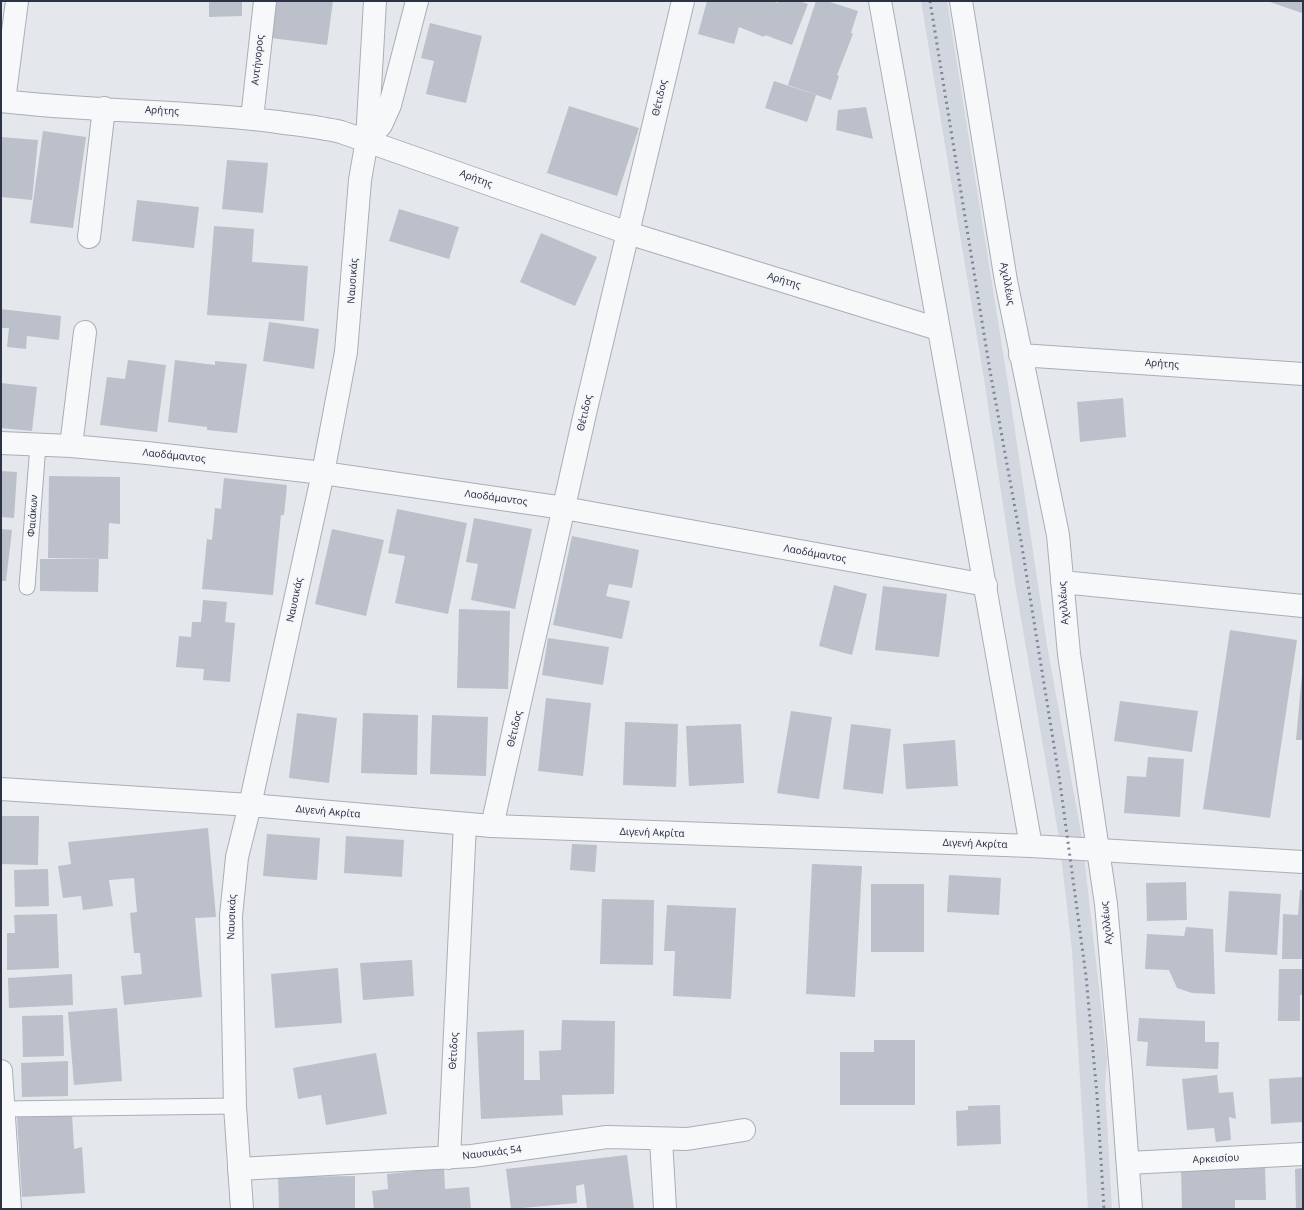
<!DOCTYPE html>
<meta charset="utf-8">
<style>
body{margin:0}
#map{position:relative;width:1304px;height:1210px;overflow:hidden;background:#e4e7ec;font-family:"Noto Sans",sans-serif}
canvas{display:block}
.frame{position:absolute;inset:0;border:2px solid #2b3445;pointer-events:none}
</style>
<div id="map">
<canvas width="1304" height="1210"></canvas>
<div class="frame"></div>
</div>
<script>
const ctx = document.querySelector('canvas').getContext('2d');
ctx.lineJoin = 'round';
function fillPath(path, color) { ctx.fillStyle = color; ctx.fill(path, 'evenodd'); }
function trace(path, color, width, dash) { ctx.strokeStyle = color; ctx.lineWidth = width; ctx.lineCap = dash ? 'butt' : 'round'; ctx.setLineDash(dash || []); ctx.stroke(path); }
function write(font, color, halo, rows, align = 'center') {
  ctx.font = font + ' "Noto Sans",sans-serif'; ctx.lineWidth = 3; ctx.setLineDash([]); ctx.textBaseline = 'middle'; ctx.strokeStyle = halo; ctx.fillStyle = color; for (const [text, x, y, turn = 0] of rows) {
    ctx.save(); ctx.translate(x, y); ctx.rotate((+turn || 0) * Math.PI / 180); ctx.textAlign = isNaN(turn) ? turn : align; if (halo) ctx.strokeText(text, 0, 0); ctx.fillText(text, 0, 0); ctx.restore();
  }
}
const built = new Path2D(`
 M921 1H947L1008 384 1047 645 1082 838 1107 1059 1105 1087 1112 1209H1088L1072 950 1059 838 1015 584 984 379Z`);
const building = new Path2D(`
 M209 1H242V16L209 17Z
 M276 1H333L327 45 271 38Z
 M707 1H772L777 3 778 1H799L808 4 792 45 765 35 764 37 739 27 734 44 698 34Z
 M816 1H827L858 11 851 33 853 34 837 75 839 76 831 100 788 85Z
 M1267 1H1303V11L1302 13Z
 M430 23 482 36 466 103 426 94 434 61 421 58Z
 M774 81 816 95 807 122 765 108Z
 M569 106 639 128 617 196 547 173Z
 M866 107 873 139 836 130 838 110Z
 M43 131 86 137 73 228 30 223Z
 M1 137 38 140 32 200 1 197Z
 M227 160 268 163 263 213 222 209Z
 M137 200 199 207 194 248 132 241Z
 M399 209 459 227 449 259 389 241Z
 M214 226 254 229 252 262 308 266 304 321 207 315Z
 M541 233 597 257 575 306 520 282Z
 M1 309 61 316 59 340 27 336 26 349 7 347 9 328H1Z
 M269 322 319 329 314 369 263 361Z
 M128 360 166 365 157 432 100 425 107 377 125 379Z
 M175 360 215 365V361L247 364 237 433 207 430V427L168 422Z
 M1 383 37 387 32 431 1 428Z
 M1123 398 1126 437 1080 442 1077 402Z
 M1 471 17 472 14 518 1 517Z
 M49 476 120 477V524L109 523 108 559 48 558Z
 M224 478 287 485 284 515H281L273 595 202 589 207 539 212 540 215 508 221 509Z
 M397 509 467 523 448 614 395 603 405 556 388 553Z
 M474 518 532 529 515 609 471 600 478 564 466 562Z
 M1 529 12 530 6 581H1Z
 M332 529 384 540 366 616 315 604Z
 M572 536 639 550 632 588 609 584 606 596 630 601 622 639 553 625Z
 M40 559H99L98 592 40 591Z
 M834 585 867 594 852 655 819 646Z
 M883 586 947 594 939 657 875 650Z
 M203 600 227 602 225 622 235 623 230 682 203 680 204 669 176 667 179 636 191 637 192 622H201Z
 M459 609 510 611 508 689 457 688Z
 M1230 630 1297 640 1270 818 1203 809Z
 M548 638 609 647 603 685 542 675Z
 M1302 674H1303V740H1296Z
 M546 698 591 703 583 776 538 771Z
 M1120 701 1198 711 1192 752 1114 741Z
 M791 711 832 717 819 799 777 793Z
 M297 713 337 718 329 783 289 778Z
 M363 713 418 715 417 775 361 773Z
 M432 715 488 717 486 776 430 774Z
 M625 722 678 724 676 787 623 785Z
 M741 724 744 783 689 786 686 726Z
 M851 724 891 729 883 794 843 789Z
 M955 740 958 786 906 789 903 744Z
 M1148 757 1184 759 1180 817 1124 813 1127 776 1146 777Z
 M1 816H39L38 865 1 864Z
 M208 828 216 917 195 918 202 997 124 1005 121 976 142 974 140 953H134L130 913 137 912 134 878 109 880 113 906 83 910 81 896 63 898 58 866 71 864 68 842Z
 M267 834 320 838 317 880 263 876Z
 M346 836 404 840 402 877 344 873Z
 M572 844 597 845 595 872 570 870Z
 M812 864 862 866 855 997 806 994Z
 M48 869 49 906 15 907 14 870Z
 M949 875 1001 878 999 915 947 912Z
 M1186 882 1187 920 1147 921 1146 883Z
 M871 884H924V952H871Z
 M1300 890H1303V959H1282L1283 914 1298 915Z
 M1229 891 1281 894 1277 955 1225 952Z
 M602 899 654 900 653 965 600 964Z
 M667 905 736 908 731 999 673 996 675 951H664Z
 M57 914 59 968 7 970V933H15L14 915Z
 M1186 927 1213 929 1215 994 1192 993 1177 988 1169 970 1145 969 1147 934 1184 936Z
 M412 960 414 996 363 1000 360 963Z
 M338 968 342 1023 275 1028 271 974Z
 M1279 969H1303V995H1300V1021H1278Z
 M72 974 73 1005 9 1008 8 978Z
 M117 1008 122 1081 74 1085 68 1012Z
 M63 1015 64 1056 23 1057 22 1016Z
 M1139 1018 1205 1021V1042H1219L1218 1069 1146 1066 1148 1042 1137 1041Z
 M562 1020 615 1021 614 1094 562 1095 563 1115 481 1119 477 1032 524 1030V1080H540L539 1051 561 1050Z
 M874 1040H915V1105H840V1052H874Z
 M376 1053 387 1114 326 1125 321 1095 298 1099 293 1068Z
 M68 1061V1096L22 1097 21 1063Z
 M1217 1075 1219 1093 1233 1092 1236 1119 1229 1117 1231 1140 1216 1142 1214 1128 1187 1130 1182 1079Z
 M1303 1077V1122L1271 1124 1269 1079Z
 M1000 1105 1001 1144 957 1146 956 1111 968 1110V1106Z
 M72 1114 74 1149 82 1147 85 1193 22 1197 17 1117Z
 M627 1155 634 1209H587L584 1184 576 1186 577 1203 511 1209 506 1169Z
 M1265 1167 1266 1200H1235V1209H1182L1181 1169Z
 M444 1168 445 1189 469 1187 471 1209H374L372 1191 388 1189 387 1174Z
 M1303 1168V1209H1296L1295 1169Z
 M355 1176V1209H279L278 1177Z`);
const service = new Path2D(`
 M27 587 38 445
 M3 1109 235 1106`);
const minor = new Path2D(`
 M961 1 1006 281 1058 535 1069 654 1106 904 1121 1073 1131 1209
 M1 101C93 112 186 110 278 122 299 125 320 127 341 132L628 233 938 329
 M4 101 17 1
 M252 119 265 1
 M367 140 375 1
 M89 237 104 108
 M1020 355 1303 374
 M1 443 71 446 147 453 323 473 564 508 986 585
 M71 446 85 332
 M1062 582 1303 606
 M250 805 323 473 346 352 360 180 367 140 381 125 390 105 417 1
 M492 826 586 409 683 1
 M1 1071 10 1209
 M661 1139 665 1209
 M449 1158 465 824
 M1128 1163 1303 1154
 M239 1169 472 1156 607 1137 687 1139 744 1130`);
const tertiary = new Path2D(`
 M880 1C930 283 982 564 1031 846
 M1 789 250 805 492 826 1031 846 1303 862
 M242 1209 235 1106 231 916 237 857 250 805`);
const rail = new Path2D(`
 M930 1 990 371 1021 541 1060 783 1086 976 1097 1095 1104 1209`);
const streetNames = [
 ["Αντήνορος",258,60,-84],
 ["Θέτιδος",660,98,-77],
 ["Αρήτης",162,111,3],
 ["Αρήτης",476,179,20],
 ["Ναυσικάς",353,281,-86],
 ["Αρήτης",784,281,17],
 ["Αχιλλέως",1007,284,80],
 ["Αρήτης",1162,364,4],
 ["Θέτιδος",585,413,-77],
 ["Λαοδάμαντος",174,456,6],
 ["Λαοδάμαντος",496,498,8],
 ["Φαιάκων",33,516,-86],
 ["Λαοδάμαντος",815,554,10],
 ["Ναυσικάς",295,600,-78],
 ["Αχιλλέως",1064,603,-94],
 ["Θέτιδος",515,729,-77],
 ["Διγενή Ακρίτα",328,812,5],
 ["Διγενή Ακρίτα",652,833,2],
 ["Διγενή Ακρίτα",975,844,2],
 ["Ναυσικάς",232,917,-88],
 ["Αχιλλέως",1107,923,-96],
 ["Θέτιδος",454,1051,-87],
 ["Ναυσικάς 54",492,1153,-7],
 ["Αρκεισίου",1216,1159,-3]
];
fillPath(built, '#d2d6de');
fillPath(building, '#bbc0ca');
trace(service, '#a9aeb7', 17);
trace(minor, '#a9aeb7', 24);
trace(tertiary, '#a9aeb7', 24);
trace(service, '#f7f8fa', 15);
trace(minor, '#f7f8fa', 22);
trace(tertiary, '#f7f8fa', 22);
trace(rail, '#7d8696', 3, [2, 4]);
write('10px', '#2b3445', '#f4f6f9', streetNames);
</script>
